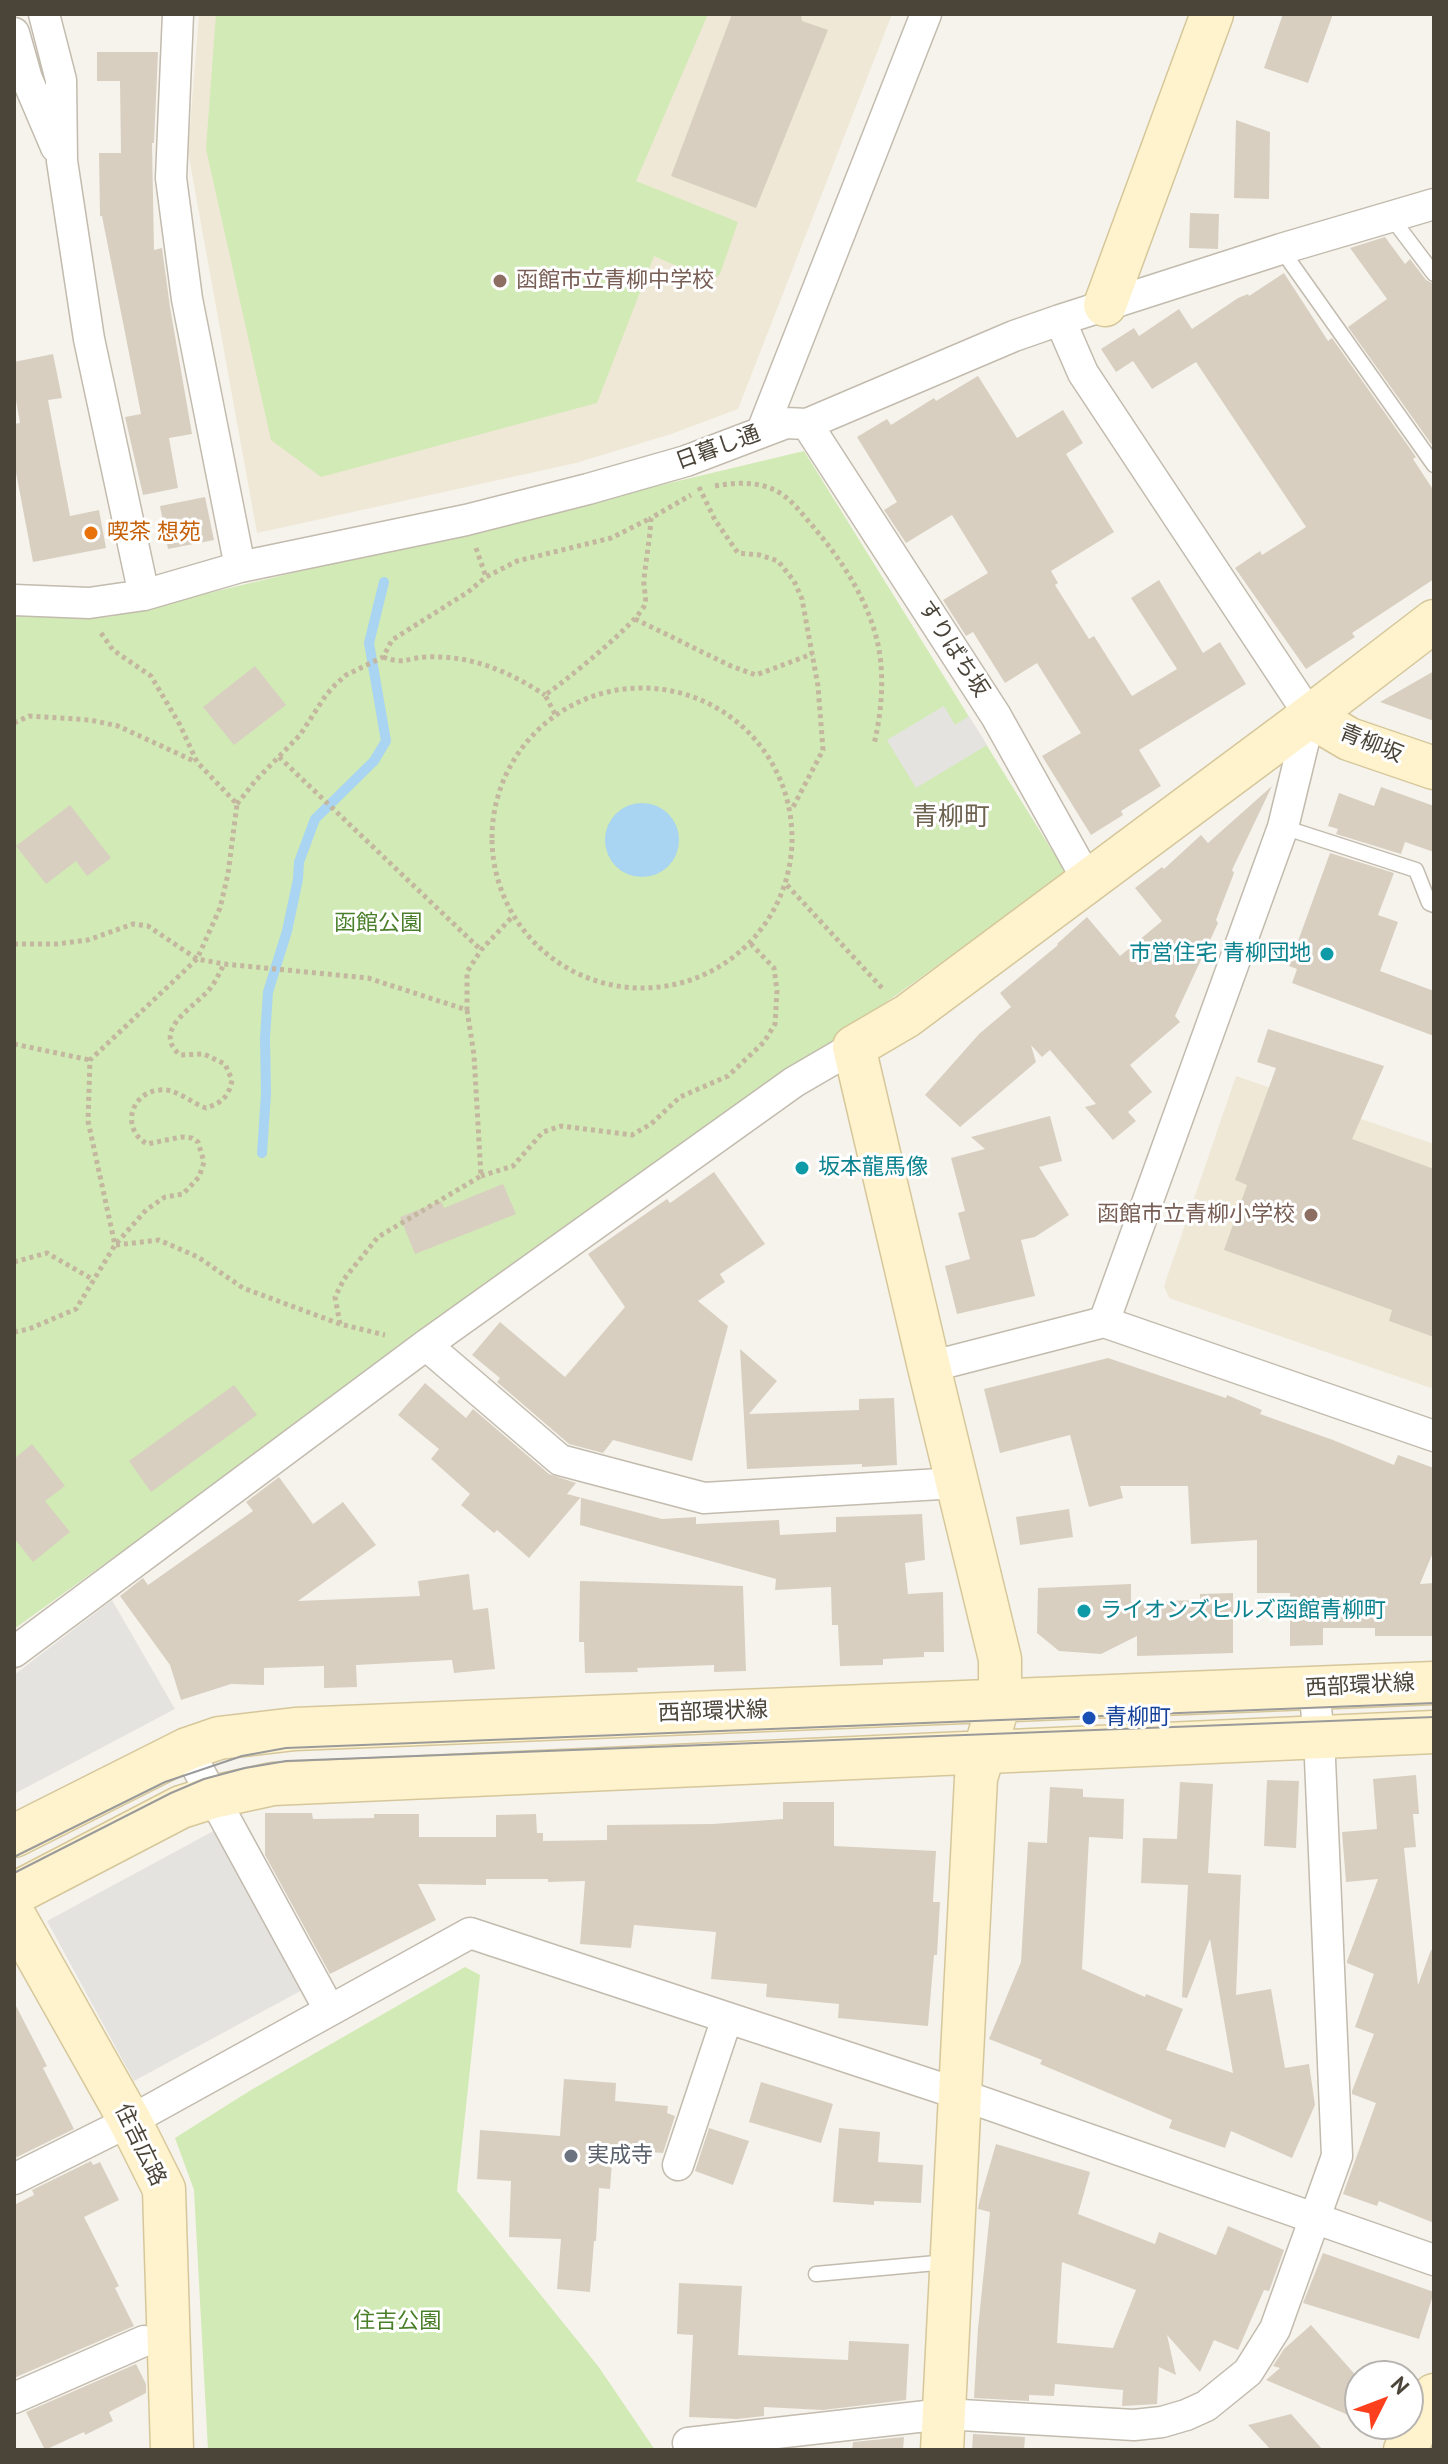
<!DOCTYPE html>
<meta charset="utf-8">
<style>
body{margin:0}
#map{position:relative;width:1448px;height:2464px;overflow:hidden;background:#f6f3ec;font-family:"PT Sans",sans-serif}
canvas{display:block}
.frame{position:absolute;inset:0;border:16px solid #4b4439;pointer-events:none}
.north{position:absolute;left:1344px;top:2360px;width:80px;height:80px;box-sizing:border-box;background:#fff;border:2px solid #b7b4b0;border-radius:50%;rotate:48deg;font-size:22px;font-weight:700;line-height:32px;text-align:center;color:#4b4439}
.north::after{content:'';display:block;margin:auto;width:28px;height:36px;background:#fc3f1d;clip-path:polygon(50% 0,100% 100%,50% 72%,0 100%)}
</style>
<div id="map">
<canvas width="1448" height="2464"></canvas>
<div class="frame"></div>
<div class="north">N</div>
</div>
<script>
const ctx = document.querySelector('canvas').getContext('2d');
ctx.lineJoin = 'round';
function fillPath(path, color) { ctx.fillStyle = color; ctx.fill(path, 'evenodd'); }
function trace(path, color, width, dash) { ctx.strokeStyle = color; ctx.lineWidth = width; ctx.lineCap = dash ? 'butt' : 'round'; ctx.setLineDash(dash || []); ctx.stroke(path); }
function write(font, color, halo, rows, align = 'center') {
  ctx.font = font + ' "PT Sans","Noto Sans JP",sans-serif'; ctx.lineWidth = 6; ctx.setLineDash([]); ctx.textBaseline = 'middle'; ctx.strokeStyle = halo; ctx.fillStyle = color; for (const [text, x, y, turn = 0] of rows) {
    ctx.save(); ctx.translate(x, y); ctx.rotate((+turn || 0) * Math.PI / 180); ctx.textAlign = isNaN(turn) ? turn : align; if (halo) ctx.strokeText(text, 0, 0); ctx.fillText(text, 0, 0); ctx.restore();
  }
}
const education = new Path2D(`
 M199 14H892L738 409 671 434 576 463 257 533 188 152Z
 M1236 1076 1434 1144V1389L1169 1298 1164 1286Z`);
const green = new Path2D(`
 M216 14H708L636 181 738 222 720 274 713 280H709L654 256 597 403 321 477 271 440 206 149Z
 M804 451 1066 873 14 1629V613L108 617Z
 M465 1967 480 1975 457 2191 598 2366 655 2450H208L194 2190 175 2138 251 2090Z`);
const parking = new Path2D(`
 M944 706 955 725 969 716 987 745 916 788 887 740Z
 M112 1600 175 1709 14 1794V1675Z
 M219 1828 306 1988 134 2081 47 1921Z`);
const water = new Path2D(`
 M605 840a37 37 0 1 1 74 0a37 37 0 1 1-74 0Z`);
const stream = new Path2D(`
 M262 1153 266 1093 265 1038 268 992 287 931 298 879 299 862 315 819 374 761 386 741 369 643 384 582`);
const building = new Path2D(`
 M732 14H801L802 21 828 30 756 208 671 176Z
 M1283 14H1333L1308 83 1264 68Z
 M97 52H158L154 143H152L154 250 162 248 170 307 192 434 169 438 178 488 143 495 125 417 141 414 102 216H100L99 153H121L120 81H97Z
 M1236 120 1270 132 1269 199 1234 198Z
 M1190 213 1219 214 1218 249 1189 248Z
 M1385 237 1405 264 1410 259 1426 280 1434 284V444L1432 445 1348 327 1387 299 1350 248Z
 M1284 273 1328 341 1332 338 1416 457 1413 459 1434 491V579L1352 633 1355 637 1306 669 1235 568 1260 551 1262 555 1306 527 1196 362 1152 389 1133 361 1116 372 1101 349 1134 328 1139 336 1179 309 1192 329 1238 298 1248 294 1249 296Z
 M53 354 62 398 48 400 70 516 99 510 106 548 33 562 14 462V424L20 423 14 389V362Z
 M978 376 1017 438 1063 410 1083 443 1066 454 1114 532 1051 571 1058 583 1055 585 1089 639 1094 636 1132 696 1177 669 1131 598 1159 580 1203 653 1220 642 1246 684 1139 750 1161 786 1121 811 1123 815 1091 835 1042 756 1081 733 1037 663 1005 683 973 632 966 636 943 600 988 573 952 515 906 543 884 510 897 502 857 437 887 419 891 425 934 398 936 401Z
 M205 497 214 540 168 549 160 506Z
 M255 666 286 705 234 745 203 707Z
 M1434 671V721L1380 702Z
 M1272 786 1232 870 1234 873 1216 920 1218 923 1175 1016 1180 1022 1130 1065 1152 1092 1128 1112 1136 1121 1113 1140 1085 1107 1096 1104 1050 1050 1042 1057 1031 1045 1036 1062 960 1127 925 1095 979 1034 1011 1007 1000 993 1058 945 1057 944 1087 917 1120 956 1162 921 1135 888 1162 867 1164 869 1201 835 1208 843Z
 M1381 787 1434 806V852L1405 842 1401 854 1336 834 1338 829 1328 826 1339 793 1374 806Z
 M70 805 111 858 87 876 76 861 46 884 16 846Z
 M1330 853 1394 873 1378 915 1398 922 1380 971 1434 991V1036L1292 983 1297 969 1289 966Z
 M1268 1029 1384 1066 1352 1139 1434 1169V1337L1389 1321 1392 1310 1224 1250 1247 1185 1235 1180 1276 1068 1257 1062Z
 M1050 1116 1062 1161 1039 1167 1069 1215 1035 1237 1021 1240 1035 1296 957 1314 945 1266 970 1259 958 1213 965 1211 951 1158 985 1149 971 1137Z
 M714 1172 765 1244 720 1274 725 1282 698 1301 728 1326 692 1461 613 1440 603 1453 569 1444 497 1382 500 1378 472 1355 500 1322 565 1377 625 1307 588 1254 667 1199 670 1203Z
 M503 1184 516 1214 415 1254 400 1217 441 1201 444 1208Z
 M740 1349 777 1381 749 1414 859 1410V1399L894 1398 897 1465 862 1467V1464L747 1469Z
 M1108 1358 1226 1398 1227 1395 1262 1410 1260 1414 1333 1440 1394 1465 1398 1455 1434 1468V1550L1420 1584 1434 1583V1636H1375V1628H1323V1645L1290 1646V1593H1257V1540L1191 1544 1188 1486H1120L1123 1498 1089 1507 1070 1435 1000 1453 984 1389Z
 M425 1383 466 1418 473 1409 549 1474 576 1483 567 1494 662 1519 696 1517V1524L779 1520 780 1535 836 1532V1517L922 1514 925 1560 905 1563 908 1594 943 1592 944 1652H924V1657L883 1659V1665L840 1666 838 1625H832L831 1587 775 1590 776 1579 580 1525 581 1497 529 1558 497 1530 494 1533 461 1505 470 1494 431 1459 439 1449 398 1415Z
 M234 1385 257 1415 151 1492 129 1461Z
 M32 1444 65 1486 45 1501 70 1532 33 1562 14 1538V1459Z
 M279 1477 313 1524 343 1502 376 1545 298 1601 420 1596 418 1581 469 1574 473 1610 488 1608 495 1669 454 1673 452 1660 356 1665 357 1687 324 1688V1666L264 1668V1685L231 1684 181 1700 170 1665 120 1596 143 1578 148 1585 253 1511 246 1502Z
 M1069 1509 1073 1537 1020 1545 1016 1517Z
 M580 1581 743 1586 746 1671 714 1672V1665L637 1668 638 1672 585 1673 584 1642H579Z
 M1131 1584V1602L1200 1600V1594L1233 1593V1653L1137 1656V1636L1101 1654 1059 1651 1037 1633 1038 1588Z
 M1416 1775 1419 1814H1413L1416 1847 1404 1848 1418 1985 1431 1950H1434V2223L1379 2201 1377 2206 1343 2194 1376 2103 1352 2094V2091L1374 2034 1355 2027 1374 1974 1347 1963V1961L1378 1879 1346 1882 1342 1832 1377 1829 1373 1779Z
 M1267 1780 1299 1781 1296 1848 1264 1846Z
 M1180 1782 1213 1784 1208 1873 1241 1875 1236 1995 1271 1989 1285 2068 1309 2064 1315 2105 1292 2158 1231 2131 1225 2148 1169 2128 1172 2120 1040 2064 1042 2060 989 2039 1021 1962 1028 1842 1047 1843 1050 1787 1083 1789V1797L1124 1799 1123 1839 1089 1837 1082 1969 1145 1997 1146 1994 1183 2009 1166 2050 1233 2073 1210 1939 1187 1998 1182 1997 1188 1885 1141 1883 1143 1838 1177 1839Z
 M783 1802H834V1846L936 1851 933 1902H940L937 1955H934L928 2026 838 2018 839 2004 766 1997 767 1984 711 1979 716 1932 634 1925 631 1948 580 1944 585 1881 548 1882V1879H486V1885L418 1884 436 1920 330 1974 265 1855V1813H312L313 1819 374 1818V1814H419V1837H496V1815L536 1814 537 1833H543V1841L607 1840V1825L713 1824 783 1819Z
 M14 2002 47 2066 43 2068 74 2129 15 2158Z
 M564 2079 616 2083 615 2101 668 2106 667 2113 675 2116 663 2153 613 2149 610 2189 599 2188 596 2241H594L590 2292 557 2289 561 2239 509 2237 511 2181 477 2179 480 2130 560 2136Z
 M761 2082 833 2104 821 2143 749 2122Z
 M709 2128 749 2141 733 2185 695 2171Z
 M839 2128 880 2132 878 2162 923 2165 921 2203 874 2201V2205L833 2202Z
 M996 2144 1090 2172 1078 2214 1155 2244 1159 2232 1216 2255 1228 2226 1284 2250 1269 2291 1264 2290 1238 2350 1214 2340 1200 2372 1167 2335 1176 2375 1159 2367 1157 2404 1122 2406 1123 2390 1055 2384 1054 2396 1029 2395V2401L974 2398 978 2328 990 2212 978 2209 979 2203ZM1062 2262 1136 2290 1113 2348 1057 2343Z
 M91 2161 93 2165 100 2162 119 2200 84 2217 119 2286 115 2288 134 2326 14 2378V2205L34 2195 32 2190Z
 M1323 2253 1434 2292 1419 2339 1303 2303Z
 M679 2283 742 2286 738 2355 848 2360 849 2341 909 2344 906 2400 823 2410 764 2407V2416L737 2419 689 2417 693 2335 677 2334Z
 M1311 2325 1360 2380V2420L1266 2380 1280 2368 1273 2366 1284 2349Z
 M136 2364 146 2384V2393L109 2412 113 2421 85 2435 84 2432 45 2450 26 2412Z
 M1291 2414 1323 2450H1271L1248 2425Z
 M973 2434 1025 2437 1024 2450H972Z
 M904 2437 903 2450H852L853 2442Z`);
const path = new Path2D(`
 M715 486C737 482 761 481 780 493 793 501 801 513 811 524 840 558 866 596 877 640 885 674 882 711 874 744
 M699 487 715 520 738 553 760 555 778 561 794 581 802 599 818 686 823 750 792 809
 M476 548 486 577
 M635 619 731 666 756 675 812 654
 M101 633 113 650 151 676 180 725 197 762 237 804 228 874 220 908 197 959 90 1060 88 1121 115 1245
 M383 657C405 665 406 658 426 657 471 655 508 671 545 695
 M492 838a150 150 0 1 1 300 0a150 150 0 1 1-300 0Z
 M555 714 545 695C563 683 640 621 645 604 647 597 643 587 644 579 646 559 650 539 651 518L691 495
 M14 723 29 716 90 720 118 726 196 762
 M279 757 481 950
 M237 804 256 780 300 735 326 695 335 685 346 675 383 657 392 640 468 592 486 577 517 561 611 538 651 518
 M787 885 882 988
 M14 944H57L88 940 133 924 148 926 197 959 224 964 368 978 467 1010V972L481 950 513 916
 M14 1044 90 1060
 M481 1176 513 1166 543 1132 561 1126 632 1135 651 1124 680 1097 728 1076 764 1042 775 1024 777 991 774 968 751 944
 M116 1245 159 1240 198 1257 243 1288 340 1324 385 1335
 M14 1262 47 1253 94 1280
 M340 1324 335 1297 344 1279 378 1237 481 1176 474 1055 467 1010
 M14 1332 29 1329 76 1309 115 1245 146 1210 165 1197 183 1194 199 1177 204 1162 198 1142 192 1138 181 1137 147 1144C120 1128 131 1092 160 1090 176 1088 191 1103 206 1108 222 1103 229 1096 232 1080L225 1064 204 1054 180 1055C152 1031 191 1009 208 991 215 983 219 974 224 964`);
const lane = new Path2D(`
 M1391 217 1434 274
 M1281 249 1434 465
 M1283 827 1416 870 1429 903 1434 905
 M816 2274 947 2262`);
const street = new Path2D(`
 M44 14 61 80 62 161 89 339 144 595
 M178 14 171 178 187 299 240 567
 M14 33 27 79 56 147
 M1060 320 1083 373 1310 716 1283 827 1104 1322
 M807 424 996 716 1088 881
 M762 431 926 14
 M14 600 89 603 144 595 240 567 466 520 588 489 686 461 786 423 807 424 1014 336 1060 320 1281 249 1434 204
 M426 1345 560 1460 704 1498 957 1483
 M929 1367 1104 1322 1434 1436
 M14 1652 426 1345 794 1082 854 1047
 M187 1749 329 2009
 M678 2165 727 2018
 M14 2179 130 2121 470 1933 959 2094 1434 2260
 M14 2398 144 2341
 M688 2443 944 2414 1134 2425 1162 2422 1186 2415 1206 2406 1248 2372 1275 2329 1337 2156 1319 1736 1314 1689`);
const secondary = new Path2D(`
 M1105 305 1212 14
 M1310 716 1349 739 1434 768
 M14 1836 187 1749 219 1738 295 1729 1434 1683
 M14 1894 181 1807 213 1797 273 1784 1434 1732
 M14 1915 130 2121 164 2189 172 2450
 M942 2450 976 1778 1000 1700V1659L929 1367 854 1047 907 1016 1310 716 1434 621
 M1405 2450 1434 2395`);
const tram = new Path2D(`
 M14 1857 165 1782 242 1756 286 1748 1434 1703
 M14 1873 171 1793 204 1779 245 1768 286 1761 1434 1717`);
const markers = [
 [500,281,8,"#8d6e63"],
 [91,533,8,"#e8710a"],
 [1327,954,8,"#0f9aa8"],
 [802,1168,8,"#0f9aa8"],
 [1311,1215,8,"#8d6e63"],
 [1084,1611,8,"#0f9aa8"],
 [1089,1718,8,"#1a4fb4"],
 [571,2156,8,"#6b7280"]
];
const educationNames = [
 ["函館市立青柳中学校",516,281],
 ["函館市立青柳小学校",1295,1215,"right"]
];
const streetNames = [
 ["日暮し通",718,448,-20],
 ["すりばち坂",953,649,57],
 ["青柳坂",1371,744,22],
 ["西部環状線",1360,1686,-3],
 ["西部環状線",713,1712,-2],
 ["住吉広路",140,2145,64]
];
const foodNames = [
 ["喫茶 想苑",107,533]
];
const parkNames = [
 ["函館公園",378,924],
 ["住吉公園",397,2322]
];
const cultureNames = [
 ["市営住宅 青柳団地",1311,954,"right"],
 ["坂本龍馬像",818,1168],
 ["ライオンズヒルズ函館青柳町",1100,1611]
];
const transitNames = [
 ["青柳町",1105,1718]
];
const worshipNames = [
 ["実成寺",587,2156]
];
const quarterNames = [
 ["青柳町",951,818]
];
fillPath(education, '#efe8d6');
fillPath(green, '#d2eab5');
fillPath(parking, '#e5e3e0');
fillPath(water, '#a9d4f2');
trace(stream, '#a9d4f2', 10);
fillPath(building, '#d8cfc1');
trace(lane, '#c2bbae', 17);
trace(street, '#c2bbae', 33);
trace(secondary, '#d6c79b', 45);
trace(path, '#c4b79f', 5, [4, 4]);
trace(lane, '#fff', 14);
trace(street, '#fff', 30);
trace(secondary, '#fff3cd', 42);
trace(tram, '#9a9a9a', 2);
for (const [x, y, r, color] of markers) { const dot = new Path2D(); dot.arc(x, y, r, 0, 2 * Math.PI); ctx.fillStyle = color; ctx.fill(dot); trace(dot, '#fff', 3); }
write('22px', '#785e54', '#fff', educationNames, 'left');
write('22px', '#4b4439', '#fff', streetNames);
write('22px', '#c56008', '#fff', foodNames, 'left');
write('22px', '#4a7f2a', '#fff', parkNames);
write('22px', '#0d838f', '#fff', cultureNames, 'left');
write('22px', '#164399', '#fff', transitNames, 'left');
write('22px', '#5b616d', '#fff', worshipNames, 'left');
write('26px', '#6e6250', '#fff', quarterNames);
</script>
